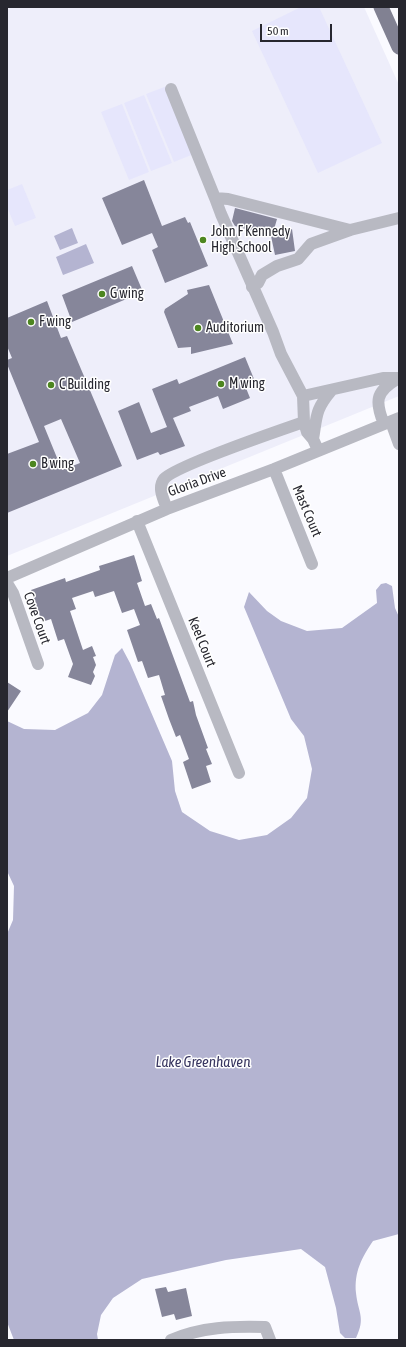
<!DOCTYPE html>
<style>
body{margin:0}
#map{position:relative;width:406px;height:1347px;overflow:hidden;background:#fafaff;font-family:"Asap Condensed",sans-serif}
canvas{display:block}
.frame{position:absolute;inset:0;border:8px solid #27272f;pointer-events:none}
.scale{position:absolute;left:260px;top:24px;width:72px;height:18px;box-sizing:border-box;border:2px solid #27272f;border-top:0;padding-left:5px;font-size:12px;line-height:14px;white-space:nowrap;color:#27272f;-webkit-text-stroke:3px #fff;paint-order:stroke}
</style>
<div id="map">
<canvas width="406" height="1347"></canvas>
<div class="frame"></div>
<div class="scale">50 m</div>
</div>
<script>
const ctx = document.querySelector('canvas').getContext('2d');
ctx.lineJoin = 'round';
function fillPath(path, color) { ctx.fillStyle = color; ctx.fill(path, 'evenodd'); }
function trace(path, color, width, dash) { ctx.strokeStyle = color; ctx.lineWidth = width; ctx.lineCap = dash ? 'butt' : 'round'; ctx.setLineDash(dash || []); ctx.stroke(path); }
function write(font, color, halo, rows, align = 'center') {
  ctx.font = font + ' "Asap Condensed",sans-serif'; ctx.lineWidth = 3; ctx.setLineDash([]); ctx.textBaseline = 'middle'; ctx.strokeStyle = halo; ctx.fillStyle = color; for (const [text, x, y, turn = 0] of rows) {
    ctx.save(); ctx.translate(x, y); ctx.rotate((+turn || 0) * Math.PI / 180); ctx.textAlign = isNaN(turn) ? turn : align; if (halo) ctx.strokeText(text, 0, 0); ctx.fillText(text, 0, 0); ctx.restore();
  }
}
const built = new Path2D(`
 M7 7H364L399 85V396L7 556Z`);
const green = new Path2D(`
 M301 7H319L382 143 318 173 252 31Z
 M167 86 194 154 174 162 146 94Z
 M144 95 172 163 151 171 124 103Z
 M122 104 149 172 129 180 101 112Z
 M22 184 36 218 15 226 7 207V190Z`);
const water = new Path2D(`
 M72 228 78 243 60 250 54 236Z
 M86 244 94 263 63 275 56 257Z
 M386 583 392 586 395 608 399 617V1234L373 1241C362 1257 354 1272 356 1293 358 1313 366 1317 356 1338H345L340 1333 336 1308 325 1267 301 1249 226 1260 142 1279 113 1298 101 1315 97 1334 98 1340H14L7 1322V934L13 920 14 886 7 871V721L24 729 55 730 88 713 102 695 115 655 122 648 130 663 172 761 175 791 182 812 210 831 239 840 267 835 291 818 307 798 312 769 304 736 291 719 244 607 249 592 267 611 281 621 307 631 342 628 377 603 376 590 381 584Z`);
const building = new Path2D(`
 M144 180 162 226 185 217 188 223 190 222 208 266 165 283 152 250 158 247 152 233 122 245 102 198Z
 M235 208 277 219 273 233 292 229 295 251 275 255 271 236 235 226 232 221Z
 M132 266 143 292 72 322 62 295Z
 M209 285 233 344 191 354V347L178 348 164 312 165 309 188 294 187 290Z
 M47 301 61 338 67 336 122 466 7 513V454L39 442 7 364V360L12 358 7 346V318ZM61 419 80 463 62 470 44 426Z
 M245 357 254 379 248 382 250 387 246 388 250 398 223 409 218 396 189 407 191 411 173 418 185 446 160 455 158 452 137 460 118 411 139 402 151 433 167 427 152 389 177 379 179 384Z
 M134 555 142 581 137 583 145 606 151 604 157 619 159 618 190 702 193 701 196 715 208 748 206 749 212 764 206 766 211 782 192 789 183 762 189 759 180 735 176 737 169 719 161 696 165 695 159 675 148 678 142 661 138 662 127 630 140 625 134 609 122 613 114 591 95 597 93 591 72 598 76 609 70 611 83 650 92 646 96 656 93 657 96 665 93 672 95 676 91 685 68 677 73 664 64 639 58 641 51 619 42 622 31 590 65 578 66 582 100 570 99 566Z
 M7 682 21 691 7 712Z
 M166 1287 168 1292 186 1288 192 1316 176 1320 174 1314 162 1317 155 1289Z`);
const minor = new Path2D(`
 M171 89 215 198
 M252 287 258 283 262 275 277 266 298 259 311 244 350 230 399 218
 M303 396 383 378H399
 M391 422 399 444
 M384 424C375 402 375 392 397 379
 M313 439C317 416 315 410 331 391
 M318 450 313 439 307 432 304 422 303 396 281 354 273 332 221 214 215 198 228 199 350 230
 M274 469 312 564
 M167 509C164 500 157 488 164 479 175 466 281 430 304 422
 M137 521 239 773
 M7 578 167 509 274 469 399 418
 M7 583 13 593 38 664
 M171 1340C201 1327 233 1326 265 1327L270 1340`);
const major = new Path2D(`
 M381 7 399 47`);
const markers = [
 [203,240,4,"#4d8620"],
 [102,294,4,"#4d8620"],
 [31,322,4,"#4d8620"],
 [198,328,4,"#4d8620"],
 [221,384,4,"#4d8620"],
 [51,385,4,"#4d8620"],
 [33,464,4,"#4d8620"]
];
const poiNames = [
 ["John F Kennedy",211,232],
 ["High School",211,248],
 ["G wing",110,294],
 ["F wing",39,322],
 ["Auditorium",206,328],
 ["M wing",229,384],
 ["C Building",59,385],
 ["B wing",41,464]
];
const streetNames = [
 ["Gloria Drive",197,482,-20],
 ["Mast Court",307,511,67],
 ["Cove Court",37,618,70],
 ["Keel Court",202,642,68]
];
const waterNames = [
 ["Lake Greenhaven",203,1062]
];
fillPath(built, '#eeeefa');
fillPath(green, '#e6e6fc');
fillPath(water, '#b4b4d1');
fillPath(building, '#86869a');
trace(minor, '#b8b9c2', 12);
trace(major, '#818192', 15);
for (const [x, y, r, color] of markers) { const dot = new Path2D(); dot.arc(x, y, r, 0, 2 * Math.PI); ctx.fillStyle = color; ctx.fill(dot); trace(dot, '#fff', 1.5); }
write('14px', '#27272f', '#fff', poiNames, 'left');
write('14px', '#27272f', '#fff', streetNames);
write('italic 15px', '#383660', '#fff', waterNames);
</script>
